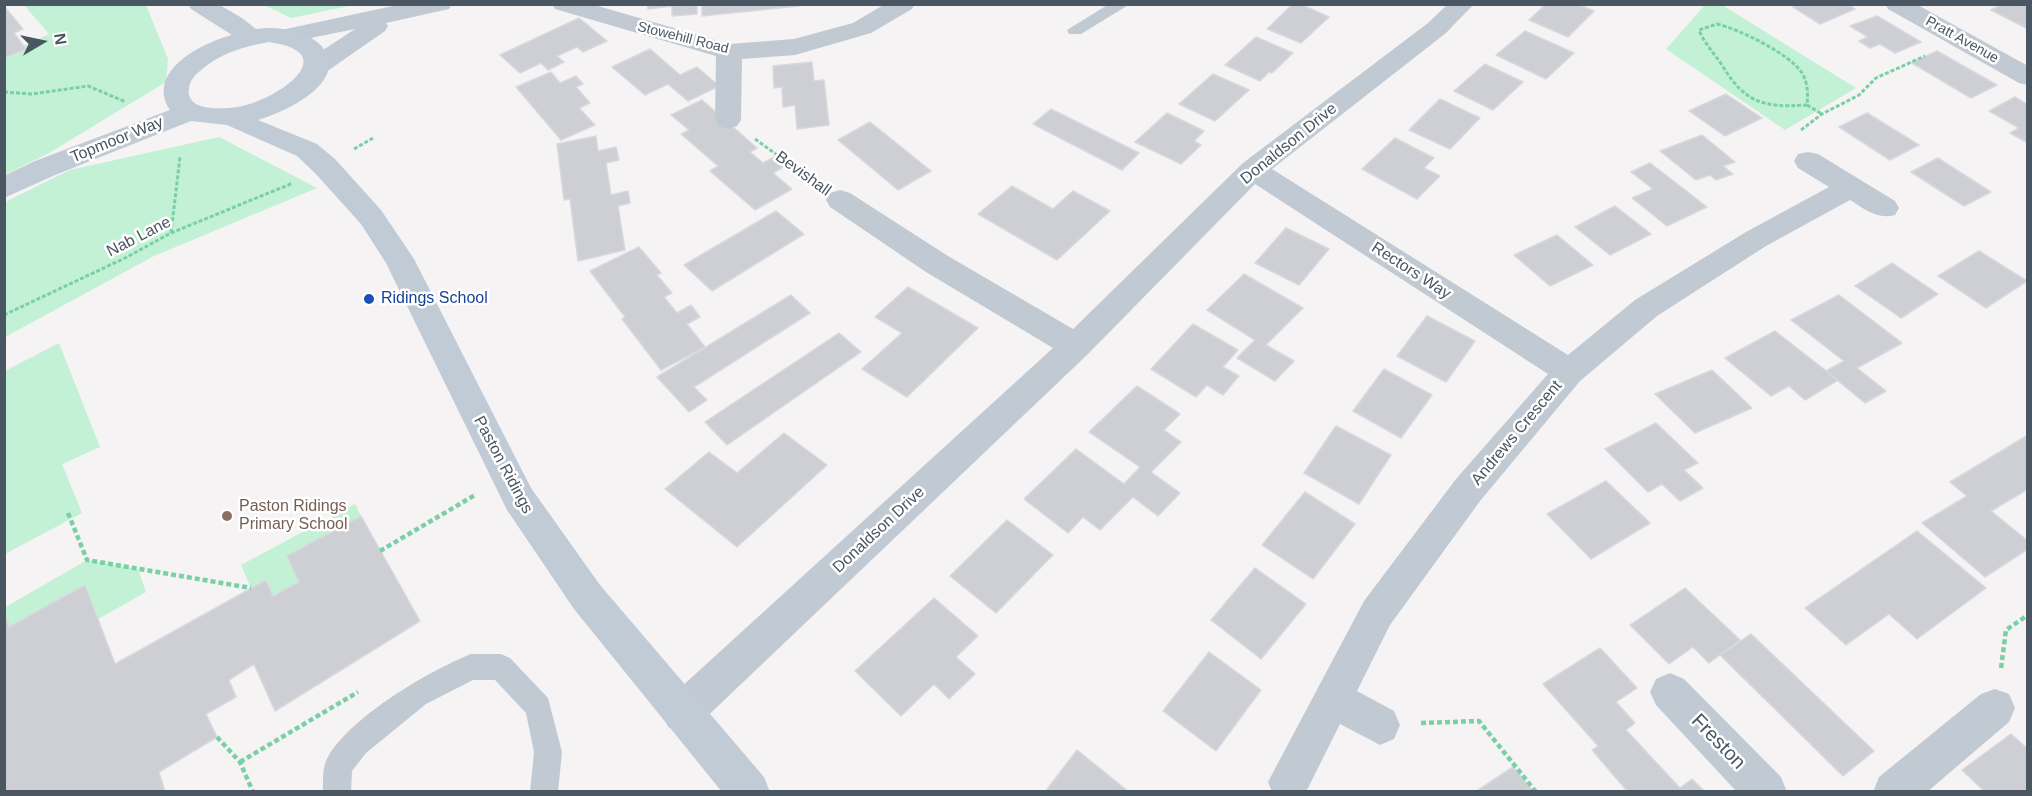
<!DOCTYPE html>
<style>
body{margin:0}
#map{position:relative;width:2032px;height:796px;overflow:hidden;background:#f5f3f3;font-family:Arial,sans-serif}
canvas{display:block}
.frame{position:absolute;inset:0;border:6px solid #4a5661;pointer-events:none}
.north{position:absolute;left:12px;top:12px;width:60px;height:60px;-webkit-text-stroke:4px #fff;paint-order:stroke;rotate:81deg;font-size:16px;font-weight:700;line-height:24px;text-align:center;color:#4a5661}
.north::after{content:'';display:block;margin:auto;width:21px;height:27px;background:#4a5661;clip-path:polygon(50% 0,100% 100%,50% 72%,0 100%)}
</style>
<div id="map">
<canvas width="2032" height="796"></canvas>
<div class="frame"></div>
<div class="north">N</div>
</div>
<script>
const ctx = document.querySelector('canvas').getContext('2d');
ctx.lineJoin = 'round';
function fillPath(path, color) { ctx.fillStyle = color; ctx.fill(path, 'evenodd'); }
function trace(path, color, width, dash) { ctx.strokeStyle = color; ctx.lineWidth = width; ctx.lineCap = dash ? 'butt' : 'round'; ctx.setLineDash(dash || []); ctx.stroke(path); }
function write(font, color, halo, rows, align = 'center') {
  ctx.font = font + ' Arial,sans-serif'; ctx.lineWidth = 5; ctx.setLineDash([]); ctx.textBaseline = 'middle'; ctx.strokeStyle = halo; ctx.fillStyle = color; for (const [text, x, y, turn = 0] of rows) {
    ctx.save(); ctx.translate(x, y); ctx.rotate((+turn || 0) * Math.PI / 180); ctx.textAlign = isNaN(turn) ? turn : align; if (halo) ctx.strokeText(text, 0, 0); ctx.fillText(text, 0, 0); ctx.restore();
  }
}
const green = new Path2D(`
 M24 5H146L168 59 166 82 49 153 5 175 4 55 49 34Z
 M264 5H354L291 18Z
 M1705 5H1722L1856 88 1785 130 1666 49Z
 M219 137 317 188 154 256 5 337V202L70 170Z
 M59 343 100 447 62 464 82 513 5 554V371Z
 M355 504 361 516 287 556 299 582 273 596 251 588 241 565Z
 M87 560 138 569 146 592 98 619 84 585 9 627 4 608Z`);
const building = new Path2D(`
 M648 4H697V14L672 16V6L648 9Z
 M702 4H799V6L702 16Z
 M1293 4H1300L1329 17 1301 43 1267 29Z
 M1546 4H1577L1594 11 1568 37 1529 20Z
 M1799 4H1848L1855 9 1820 24 1793 7Z
 M2003 4 2028 6V29L1991 10Z
 M4 6 23 29 14 33 26 49 4 58Z
 M1877 16 1921 42 1895 53 1880 44 1870 48 1859 41 1868 37 1850 26Z
 M579 18 607 41 583 52 577 47 557 56 564 62 548 70 541 63 520 73 500 55Z
 M1525 31 1574 53 1546 79 1496 55Z
 M1256 37 1293 53 1272 73 1269 72 1260 81 1225 65Z
 M650 49 680 75 697 67 719 86 688 101 668 84 645 95 612 67Z
 M1937 51 1997 85 1971 98 1912 63Z
 M812 62 814 81 824 80 829 125 797 129 795 105 783 107 782 87 774 88 773 66Z
 M1485 64 1523 82 1493 110 1454 91Z
 M551 72 560 83 576 76 583 84 576 87 590 103 579 108 595 125 561 140 516 87Z
 M1213 74 1249 90 1215 121 1179 104Z
 M1726 94 1762 118 1725 136 1689 111Z
 M2015 97 2028 105V143L2010 133 2019 128 1989 111Z
 M1440 99 1480 118 1450 149 1409 130Z
 M702 100 757 148 750 152 763 163 774 157 785 166 773 173 792 189 755 210 710 171 718 166 681 134 689 130 671 115Z
 M1051 109 1139 153 1122 170 1033 124Z
 M1167 113 1204 131 1194 141 1201 145 1181 164 1135 142Z
 M1867 113 1919 145 1890 160 1839 127Z
 M870 122 931 171 898 190 838 140Z
 M1702 135 1735 162 1723 166 1733 174 1716 180 1710 175 1696 180 1660 151Z
 M596 136 598 151 616 147 619 160 606 163 611 195 628 191 630 203 618 206 625 250 578 261 570 199 564 200 557 144Z
 M1395 138 1434 158 1424 168 1440 176 1417 199 1362 169Z
 M1938 158 1991 192 1964 206 1911 172Z
 M1650 163 1707 207 1667 226 1632 198 1653 189 1631 172Z
 M1012 186 1053 209 1073 191 1110 211 1057 260 978 214Z
 M1615 206 1651 234 1610 255 1575 227Z
 M776 211 804 234 712 291 684 265Z
 M1286 228 1329 249 1299 285 1255 263Z
 M1557 235 1593 265 1550 286 1514 255Z
 M639 247 661 273 657 275 672 293 664 297 677 313 691 305 700 317 687 324 705 347 661 370 622 319 625 317 590 271Z
 M1979 251 2027 281 1986 308 1938 276Z
 M1892 263 1938 294 1901 318 1855 286Z
 M1244 274 1303 308 1266 345 1294 361 1275 381 1237 358 1255 340 1207 310Z
 M908 287 978 328 907 397 862 369 902 333 875 317Z
 M791 295 810 313 694 387 707 400 689 412 657 377Z
 M1839 295 1902 343 1857 368 1886 391 1865 403 1826 371 1844 361 1791 320Z
 M1427 316 1475 341 1446 382 1397 356Z
 M1193 324 1238 350 1223 367 1239 376 1223 395 1207 385 1196 397 1151 369Z
 M1775 331 1838 380 1805 400 1789 386 1771 396 1725 358Z
 M839 333 861 352 727 445 705 422Z
 M1384 369 1432 395 1401 438 1353 411Z
 M1712 370 1752 408 1695 433 1655 394Z
 M1137 386 1180 414 1164 430 1181 442 1151 472 1180 493 1158 516 1133 497 1100 530 1083 517 1068 533 1024 499 1076 449 1124 484 1140 467 1089 432Z
 M1656 423 1698 463 1684 470 1703 488 1680 501 1662 484 1648 492 1605 449Z
 M1336 426 1391 455 1359 504 1304 473Z
 M784 433 827 465 737 547 665 489 709 452 737 473Z
 M2028 435V489L1991 511 2028 541V549L1985 577 1922 523 1967 496 1950 482Z
 M1606 481 1650 523 1591 559 1547 514Z
 M1305 492 1355 524 1313 579 1262 545Z
 M361 516 420 621 275 711 254 664 229 680 236 697 206 714 217 737 159 772 165 792H4V608L9 627 85 585 115 664 266 580 273 596 299 582 287 556Z
 M1007 520 1053 555 996 613 950 576Z
 M1917 531 1986 588 1917 639 1889 614 1846 645 1805 608Z
 M1255 568 1306 604 1261 659 1211 620Z
 M1685 588 1740 640 1709 663 1693 647 1669 664 1630 625Z
 M934 598 978 636 956 657 975 674 949 699 934 684 901 716 855 671Z
 M1751 634 1874 751 1843 776 1720 655Z
 M1600 648 1637 688 1616 702 1635 723 1626 730 1680 788 1692 779 1705 792H1628L1592 750 1598 746 1543 684Z
 M1209 652 1261 690 1216 751 1163 711Z
 M2011 734 2028 749V792H1985L1962 770Z
 M1077 750 1129 792H1045Z
 M1513 767 1534 792H1475Z`);
const pathFar1 = new Path2D(`
 M1717 24C1739 29 1790 54 1802 73 1808 83 1808 94 1807 105 1763 108 1745 103 1722 65 1714 53 1704 43 1699 30Z
 M4 92 32 94 88 86 126 102
 M1807 105 1822 114
 M1801 130 1822 114 1859 95 1876 78 1925 56
 M755 139 812 180
 M354 149 373 138
 M171 233 180 157
 M4 315 125 258 171 233 293 183`);
const path = new Path2D(`
 M68 513 87 560 251 588
 M380 551 475 495
 M2001 668 2006 630 2028 615
 M1421 723 1479 721 1536 792
 M217 737 240 762 253 792
 M240 762 358 692`);
const lane = new Path2D(`
 M1109 4H1130L1081 34H1069L1067 30Z
 M471 654H501L510 658 548 698 562 752 558 792H530L534 752 526 713 495 680H473L426 704 366 753 352 771 351 792H323C323 779 322 766 329 755 354 715 427 672 471 654Z`);
const street = new Path2D(`
 M402 4H452L449 9 386 23 388 26 385 31 326 72 317 74 308 72 304 66 308 60 355 29 286 43 277 41 274 36 277 31 286 29Z
 M552 4H591L729 44 794 39 853 23 885 4H915L912 9 871 33 795 55 742 59 741 120 737 126 728 129 719 126 715 120 716 56 555 9Z
 M1448 4H1474L1446 33 1272 169 1568 355 1635 300 1746 232 1829 187 1798 168 1794 161 1798 154 1808 152 1818 154 1895 201 1899 208 1895 215C1877 220 1865 209 1850 200L1766 246 1657 316 1580 381 1480 501 1390 625 1357 691 1394 711 1400 725 1394 739 1380 745 1340 724 1306 792H1272L1268 782 1364 601 1456 479 1548 374 1255 184 1087 355 696 727 682 732 668 727 662 713 668 699 1053 348 926 272 830 207 826 200 830 193 840 190 850 193 948 256 1073 329 1243 163 1428 23Z
 M1885 4H1916L2028 66V85L2019 83 1888 9Z
 M1670 673 1684 679 1781 777 1787 792H1737L1656 705 1650 692 1656 679Z
 M1995 689 2009 694 2015 708 2009 722 1927 792H1873L1879 777 1981 694Z`);
const secondary = new Path2D(`
 M188 4H218L242 18 256 29C271 27 286 28 301 34 312 38 321 42 326 53 343 86 282 113 258 120L317 144 335 159 381 210 414 259 531 488 600 585 764 777 770 792H722L574 609 507 510 386 263 361 224 315 173 297 156 227 125 191 121 55 175 4 198V176L35 161 170 110C145 72 201 43 232 35L191 9ZM269 42C347 53 274 102 237 107 222 109 185 112 189 88 190 80 195 75 201 70 221 53 244 46 269 42Z`);
const markers = [
 [369,299,6,"#1a4fb4"],
 [227,516,6,"#8d6e63"]
];
const farStreetnames = [
 ["Stowehill Road",683,38,14],
 ["Pratt Avenue",1962,40,29]
];
const streetNames = [
 ["Topmoor Way",117,140,-22],
 ["Donaldson Drive",1289,144,-39],
 ["Bevishall",803,174,36],
 ["Nab Lane",139,237,-27],
 ["Rectors Way",1411,271,33],
 ["Andrews Crescent",1517,433,-50],
 ["Paston Ridings",503,465,62],
 ["Donaldson Drive",879,530,-43]
];
const transitNames = [
 ["Ridings School",381,299]
];
const educationNames = [
 ["Paston Ridings",239,507],
 ["Primary School",239,525]
];
const nearStreetnames = [
 ["Freston",1718,742,46]
];
fillPath(green, '#c3f1d5');
fillPath(building, '#cdcfd5');
trace(building, '#d7d9de', 1.5);
trace(pathFar1, '#7ad0a6', 3, [4, 2]);
trace(path, '#7ad0a6', 4.5, [5, 3]);
fillPath(lane, '#c1cad2');
fillPath(street, '#c1cad2');
fillPath(secondary, '#c1cbd6');
for (const [x, y, r, color] of markers) { const dot = new Path2D(); dot.arc(x, y, r, 0, 2 * Math.PI); ctx.fillStyle = color; ctx.fill(dot); trace(dot, '#fff', 2); }
write('14px', '#4a5661', '#fff', farStreetnames);
write('16px', '#4a5661', '#fff', streetNames);
write('16px', '#164399', '#fff', transitNames, 'left');
write('16px', '#785e54', '#fff', educationNames, 'left');
write('20px', '#4a5661', '#fff', nearStreetnames);
</script>
